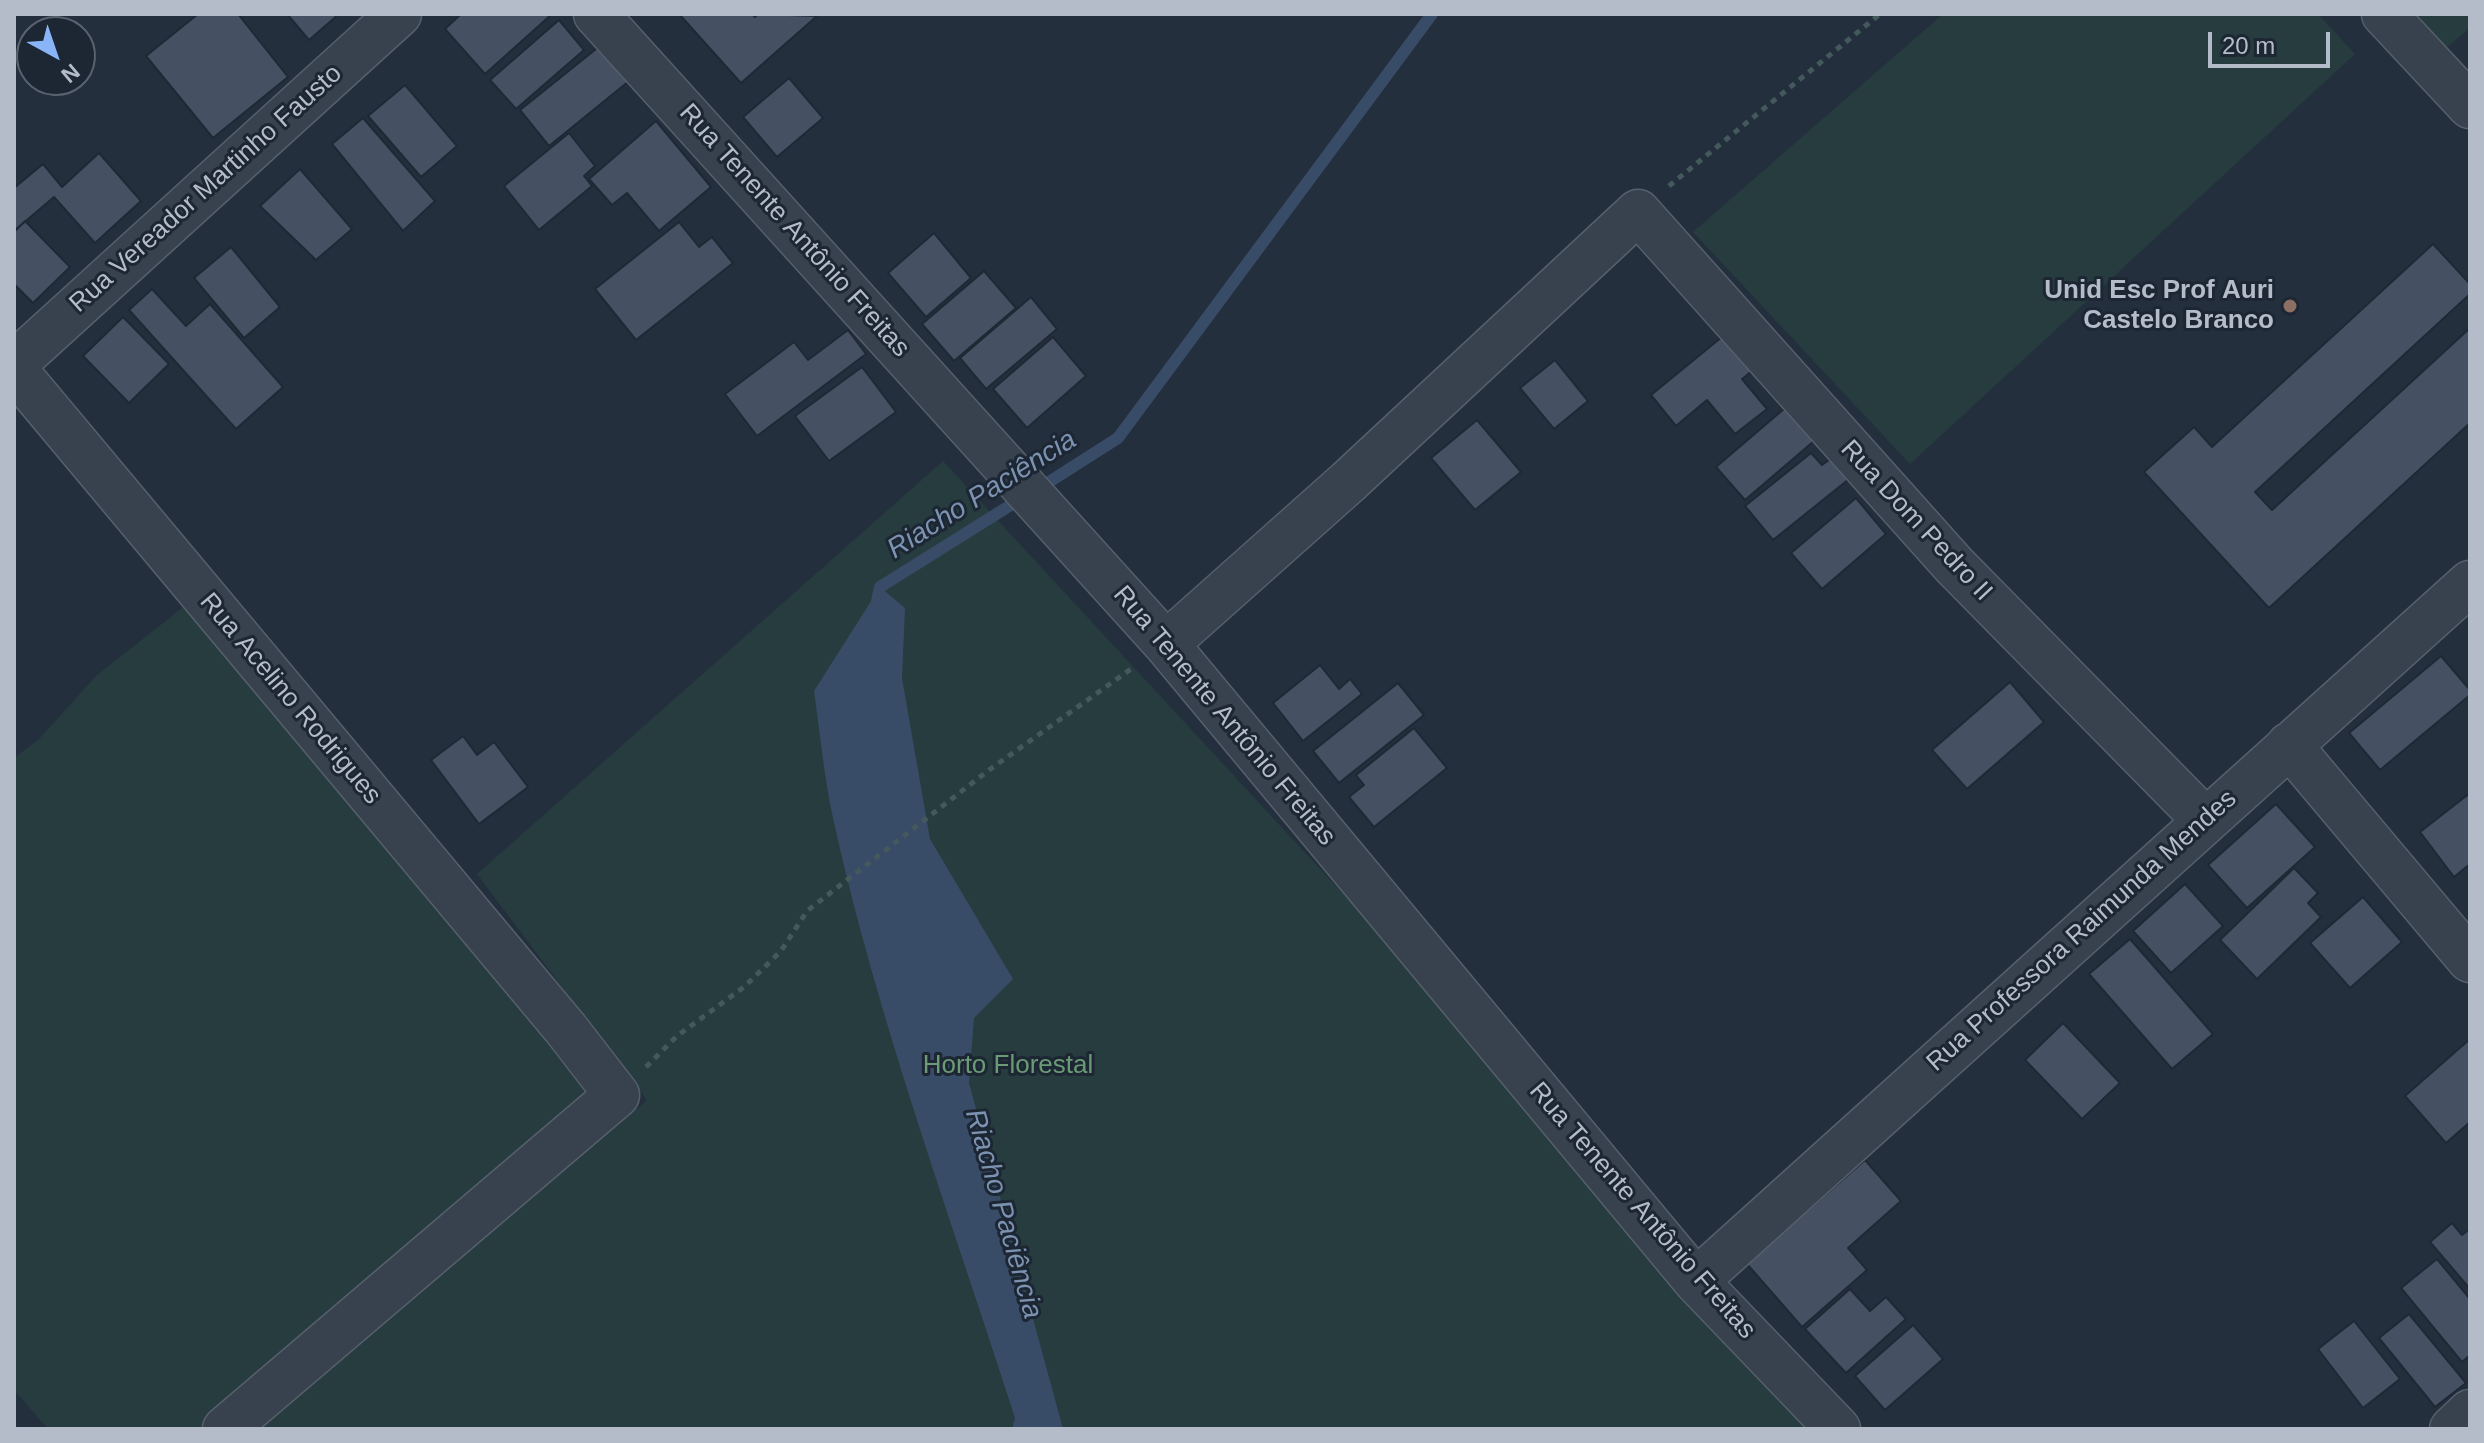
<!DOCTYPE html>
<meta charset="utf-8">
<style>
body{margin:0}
#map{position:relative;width:2484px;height:1443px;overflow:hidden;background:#242f3e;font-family:Arial,sans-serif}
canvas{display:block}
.frame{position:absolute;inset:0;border:16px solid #b4bcc9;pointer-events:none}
.north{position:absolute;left:16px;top:16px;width:80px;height:80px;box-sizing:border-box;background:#1d2633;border:2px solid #59626f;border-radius:50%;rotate:140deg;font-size:22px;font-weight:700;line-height:32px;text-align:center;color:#b4bcc9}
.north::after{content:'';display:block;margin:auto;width:28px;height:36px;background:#8ab4f8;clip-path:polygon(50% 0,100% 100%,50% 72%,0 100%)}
.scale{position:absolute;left:2208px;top:32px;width:122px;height:36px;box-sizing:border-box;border:4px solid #b4bcc9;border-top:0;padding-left:10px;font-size:24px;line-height:28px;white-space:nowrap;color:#b4bcc9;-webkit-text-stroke:6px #1d2633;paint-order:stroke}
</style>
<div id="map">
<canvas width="2484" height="1443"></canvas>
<div class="frame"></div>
<div class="north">N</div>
<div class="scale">20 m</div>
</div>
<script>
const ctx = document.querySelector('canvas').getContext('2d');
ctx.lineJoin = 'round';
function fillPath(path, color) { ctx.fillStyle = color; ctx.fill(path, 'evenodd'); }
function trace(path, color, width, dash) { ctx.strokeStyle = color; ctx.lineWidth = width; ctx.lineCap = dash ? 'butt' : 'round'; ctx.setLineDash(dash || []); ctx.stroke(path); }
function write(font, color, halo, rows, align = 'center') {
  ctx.font = font + ' Arial,sans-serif'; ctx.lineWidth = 6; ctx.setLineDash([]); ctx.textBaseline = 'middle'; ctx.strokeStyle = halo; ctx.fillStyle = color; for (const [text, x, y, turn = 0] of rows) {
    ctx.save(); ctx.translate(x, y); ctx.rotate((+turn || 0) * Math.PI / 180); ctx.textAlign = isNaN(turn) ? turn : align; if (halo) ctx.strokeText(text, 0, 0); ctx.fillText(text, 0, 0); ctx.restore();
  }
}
const green = new Path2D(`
 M1943 14H2318L2355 54 1910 464 1693 232Z
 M2414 14H2470V28L2445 49Z
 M943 461 1692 1271 1833 1429H48L14 1390V758L38 740 96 676 201 593 621 1122 647 1100 477 874Z`);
const water = new Path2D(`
 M880 587 905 608 902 678 930 839 1013 979 974 1018 969 1083 1063 1429H1012L1015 1418C952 1221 877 1019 833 818 824 776 820 733 814 691Z`);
const stream = new Path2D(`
 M1038 489 1118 438 1432 14
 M877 601 880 587 1022 498`);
const building = new Path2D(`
 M198 14H238L288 77 213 138 146 56Z
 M287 14H339L309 40Z
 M461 14H552L485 74 445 29Z
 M679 14H752L755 17 758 14 817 16 741 83Z
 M559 20 584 50 516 109 490 80Z
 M601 45 629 81 549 146 520 110Z
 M789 78 823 118 777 157 743 117Z
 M405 85 457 146 421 177 368 116Z
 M363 118 435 201 403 231 332 144Z
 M656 121 711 187 659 231 627 193 612 205 589 179Z
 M569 133 595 166 584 176 592 186 539 230 504 186Z
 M99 153 141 201 95 243 54 197 14 231V188L43 164 62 187Z
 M300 169 352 229 316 260 260 206Z
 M25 221 70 267 33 303 14 284V232Z
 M679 222 699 247 712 237 733 263 636 340 595 289Z
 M934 233 971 278 926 317 888 273Z
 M2433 244 2470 284V294L2255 492 2272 510 2470 328V423L2269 608 2144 472 2194 427 2212 447Z
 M231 247 280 307 244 338 194 278Z
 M984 271 1016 308 954 361 922 324Z
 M152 289 186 326 210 304 283 387 236 429 129 310Z
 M1031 297 1057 329 986 389 960 358Z
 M123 317 169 364 129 403 83 356Z
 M848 330 866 354 757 436 725 394 794 342 808 360Z
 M1728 332 1757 367 1742 379 1767 409 1735 434 1707 400 1676 426 1651 395Z
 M1053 337 1086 376 1027 428 993 389Z
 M1555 360 1588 401 1554 429 1520 388Z
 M862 367 896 412 829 461 795 416Z
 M1792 402 1821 435 1745 500 1716 467Z
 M1477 420 1521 472 1475 510 1431 458Z
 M1811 453 1822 465 1837 454 1854 475 1773 540 1745 506Z
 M1856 498 1886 534 1822 589 1791 553Z
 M2441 656 2470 690V695L2380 770 2349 733Z
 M1320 665 1339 689 1350 679 1362 694 1303 741 1273 703Z
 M2010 682 2044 722 1967 789 1932 750Z
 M1398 683 1424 715 1339 783 1313 751Z
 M1414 728 1447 768 1374 827 1349 797 1364 785 1356 775Z
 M463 736 477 755 494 742 528 787 479 824 431 760Z
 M2470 793V864L2454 877 2420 832Z
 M2276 804 2315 847 2247 908 2208 865Z
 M2294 868 2318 893 2308 903 2321 917 2257 979 2220 940Z
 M2185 884 2223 926 2171 973 2133 931Z
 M2363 897 2402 942 2350 988 2310 943Z
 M2130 939 2213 1034 2172 1069 2089 974Z
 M2063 1023 2120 1083 2082 1119 2025 1060Z
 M2470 1039V1122L2446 1143 2405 1096Z
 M1865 1160 1901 1201 1848 1248 1867 1270 1802 1327 1747 1264Z
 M2452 1223 2462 1235 2470 1229V1289L2430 1242Z
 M2437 1259 2470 1299V1355L2462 1362 2401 1288Z
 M1850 1289 1870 1311 1886 1297 1906 1319 1846 1373 1805 1329Z
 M2409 1314 2466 1383 2435 1407 2379 1338Z
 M2354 1321 2400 1379 2363 1408 2318 1349Z
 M1913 1325 1943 1359 1885 1410 1855 1376Z`);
const path = new Path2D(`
 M1669 186 1880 14
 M646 1067 677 1036 744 987 781 951 807 911 989 770 1131 669`);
const minor = new Path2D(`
 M596 14 1166 644 1696 1281 1838 1429
 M2384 14 2470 106
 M14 364 399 14
 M14 369 566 1029 617 1095 225 1429
 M1166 644 1348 482 1638 212 1954 565 2205 820
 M2289 745 2470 960
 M1696 1281 2470 583
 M2452 1429 2470 1412`);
const markers = [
 [2290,306,8,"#8d6e63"]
];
const streetNames = [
 ["Rua Vereador Martinho Fausto",206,189,-42],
 ["Rua Tenente Antônio Freitas",794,231,48],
 ["Rua Dom Pedro II",1916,521,47],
 ["Rua Acelino Rodrigues",290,699,50],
 ["Rua Tenente Antônio Freitas",1224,716,50],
 ["Rua Professora Raimunda Mendes",2082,931,-42],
 ["Rua Tenente Antônio Freitas",1642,1211,49]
];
const poiNames = [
 ["Unid Esc Prof Auri",2274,291],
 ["Castelo Branco",2274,321]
];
const parkNames = [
 ["Horto Florestal",1008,1066]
];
const waterNames = [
 ["Riacho Paciência",982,495,-32],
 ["Riacho Paciência",1003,1214,74]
];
fillPath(green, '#263c3f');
fillPath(water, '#394c67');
trace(stream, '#394c67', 12);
fillPath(building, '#455162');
trace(building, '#1f2835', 2);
trace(minor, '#565f6c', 47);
trace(path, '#44595c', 5, [6, 6]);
trace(minor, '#38414e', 44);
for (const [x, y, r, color] of markers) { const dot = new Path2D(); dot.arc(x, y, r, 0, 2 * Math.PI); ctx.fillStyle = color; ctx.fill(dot); trace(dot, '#1d2633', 3); }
write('26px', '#b4bcc9', '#1d2633', streetNames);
write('bold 26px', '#b4bcc9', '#1d2633', poiNames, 'right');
write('26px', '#6b9a76', '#1d2633', parkNames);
write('italic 28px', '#7c92b1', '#1d2633', waterNames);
</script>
